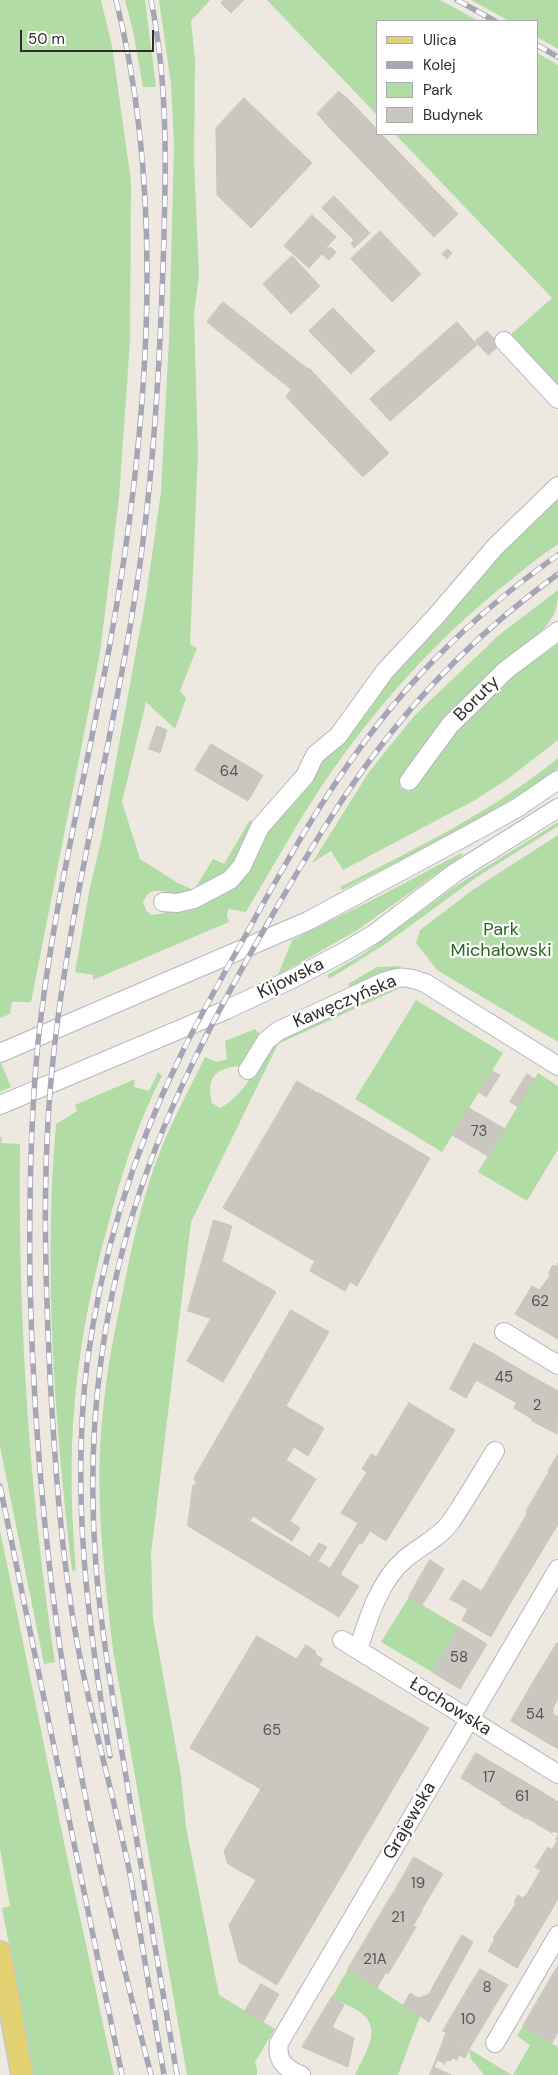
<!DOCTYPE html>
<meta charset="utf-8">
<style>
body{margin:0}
#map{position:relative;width:558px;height:2075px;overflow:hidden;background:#ede9e1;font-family:"DM Sans",sans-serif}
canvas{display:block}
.legend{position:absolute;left:376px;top:20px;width:162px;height:115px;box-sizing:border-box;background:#fff;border:1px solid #ababab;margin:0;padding:6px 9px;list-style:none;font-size:15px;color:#2d2d2d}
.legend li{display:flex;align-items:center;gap:10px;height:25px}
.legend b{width:25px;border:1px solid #ababab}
.scale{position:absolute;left:20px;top:30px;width:134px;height:22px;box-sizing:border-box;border:2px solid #2d2d2d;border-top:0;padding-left:6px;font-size:15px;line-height:18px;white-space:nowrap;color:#2d2d2d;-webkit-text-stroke:4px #fff;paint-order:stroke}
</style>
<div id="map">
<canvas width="558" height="2075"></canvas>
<ul class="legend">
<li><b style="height:6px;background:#e2d272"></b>Ulica</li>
<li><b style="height:6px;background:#a4a5b5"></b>Kolej</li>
<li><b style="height:14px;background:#b2dca5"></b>Park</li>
<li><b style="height:14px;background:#c9c7bf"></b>Budynek</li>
</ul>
<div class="scale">50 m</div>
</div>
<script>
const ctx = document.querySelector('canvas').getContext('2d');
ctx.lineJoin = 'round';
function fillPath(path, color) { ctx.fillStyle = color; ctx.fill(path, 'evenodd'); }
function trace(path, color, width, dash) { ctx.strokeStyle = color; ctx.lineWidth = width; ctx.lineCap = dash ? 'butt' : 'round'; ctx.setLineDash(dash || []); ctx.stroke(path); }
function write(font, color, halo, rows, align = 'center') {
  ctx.font = font + ' "DM Sans",sans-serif'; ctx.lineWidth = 4.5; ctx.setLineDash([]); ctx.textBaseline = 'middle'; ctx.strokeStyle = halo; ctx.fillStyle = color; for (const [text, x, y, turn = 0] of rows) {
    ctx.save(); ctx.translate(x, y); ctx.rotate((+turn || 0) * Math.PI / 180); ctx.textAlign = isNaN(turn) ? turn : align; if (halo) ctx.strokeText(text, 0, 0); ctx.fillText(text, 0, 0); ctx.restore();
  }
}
const green = new Path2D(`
 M0 0H101L112 46 131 181 130 341 119 498 100 653 31 1002H12L10 1014 0 1018Z
 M125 0H145L156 87H143L133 31Z
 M159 0H210L191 21 195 60 194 161 199 275 194 314 198 453 190 644 197 648 180 691 186 698 175 729 146 702 122 802 140 859 178 883 194 890 213 859 224 864 250 820 253 823C247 859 226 890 188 896 176 898 165 889 154 891 148 892 146 897 143 902L146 910 151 915 160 914 197 903 226 888 241 875 250 862 262 831 312 774 383 683 478 574 558 491V544C537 558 517 575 497 591 425 650 363 722 312 801 289 837 268 875 246 912L228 909 227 916 229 922 93 980V975L75 972 90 887 102 837 146 597 161 492 169 338 174 146 171 84Z
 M267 0H440L479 21H377V115Z
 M471 0H558V49L537 37V21H509Z
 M537 53 558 65V387L509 336 552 298 395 134H537Z
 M558 590C558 615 552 618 537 637L445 721 399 787 409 792C437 754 464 714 502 684 520 670 539 658 558 644V740L509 778 475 800 343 870 331 851 312 863 369 772 415 715 499 635Z
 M558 758V769C491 816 416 853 342 890L340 887C415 849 492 812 558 758Z
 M558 822V826L477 877 384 945 329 979 327 975 363 954 454 887Z
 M558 835V1042L437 970 416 943 420 930 474 889Z
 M461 853 463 855 356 931 278 975 292 940 384 894Z
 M402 966 351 989 348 984 377 967Z
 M394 988 398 989 278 1044 191 1222 151 1554 153 1619 181 1776 186 1827 219 1995 275 2029 255 2062 257 2069V2075H187L113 1650C104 1571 94 1491 103 1411 107 1367 116 1324 125 1281 134 1236 144 1192 161 1149 174 1117 190 1088 205 1057L217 1062 227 1059 225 1041 255 1029 260 1034 241 1066C215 1068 206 1077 212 1103L220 1108C248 1093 257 1062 278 1039L386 990Z
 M416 1000 503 1053 442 1152 355 1099Z
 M1 1063 11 1087 0 1092V1064Z
 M158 1072 162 1076C139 1120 124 1166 111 1214 91 1283 77 1354 73 1426 70 1474 72 1522 76 1570L72 1571C55 1423 43 1273 56 1124L77 1111 75 1105 135 1079 134 1087 149 1091Z
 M538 1073 558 1086V1149L527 1201 478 1172Z
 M0 1137H2L1 1143 20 1144C18 1318 29 1490 55 1662L44 1664 0 1446Z
 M0 1530 66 1852 114 2075H34L32 2066 2 1908 10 1906 0 1849Z
 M409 1597 459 1627 432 1672 381 1642Z
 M348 1969 420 2016 398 2075H355C364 2054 384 2029 360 2012 352 2006 340 2003 332 1997Z
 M523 2026 558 2047V2075H513L530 2045 517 2036Z
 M469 2049 512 2075H484L471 2059Z`);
const building = new Path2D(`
 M224 0H244L231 13 221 3Z
 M339 91 346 98 323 120 317 114Z
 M346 97 377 129V134H381L391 144 367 167 323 121Z
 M244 98 312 163 251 228 217 195 216 128Z
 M391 144 458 214 434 237 367 167Z
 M334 196 370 233 354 248 351 243 354 240 322 208Z
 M312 215 336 237 326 248 328 249 330 247 336 252 329 260 322 254 309 268 284 246Z
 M380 231 421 274 392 302 351 259Z
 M448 249 452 253 447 259 442 254Z
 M292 256 320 286 291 314 263 284Z
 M223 302 308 369 292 390 207 322Z
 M333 308 375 351 351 374 309 331Z
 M457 322 477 345 390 421 370 399Z
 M487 331 500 345 488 355 475 341Z
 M309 368 389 453 363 477 286 397Z
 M157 726 167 730 160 753 149 749Z
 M211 744 263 775 248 801 195 770Z
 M492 1071 500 1075 486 1097 479 1092Z
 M527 1074 535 1079 518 1107 510 1102Z
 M297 1081 319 1094 311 1107 289 1095Z
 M319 1093 430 1158 422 1172 311 1107Z
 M289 1095 317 1111 251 1224 223 1208Z
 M469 1108 505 1129 488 1156 452 1135Z
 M317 1111 422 1172 357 1286 251 1224Z
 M214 1220 232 1226 222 1261 276 1292 223 1382 187 1361 211 1318 206 1317 211 1302 192 1296Z
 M315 1262 350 1282 345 1291 310 1271Z
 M558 1263V1339L515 1314 532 1286 539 1290 551 1275 548 1274 553 1265 556 1267Z
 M192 1296 211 1302 206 1317 188 1311Z
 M291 1310 329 1332 230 1502 194 1480V1478Z
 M474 1343 492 1353 466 1398 450 1389Z
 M492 1353 533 1377 517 1403 476 1380Z
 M533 1377 558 1391 557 1434 532 1421V1419L514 1408Z
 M409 1403 455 1430 386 1541 370 1531 362 1544 350 1537 358 1523 341 1513 367 1472 362 1469 371 1454 376 1457Z
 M286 1406 310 1420 250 1521 194 1486 197 1481 230 1502Z
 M310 1420 324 1428 308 1456 294 1447Z
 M558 1454V1477L548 1471Z
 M286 1460 316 1479 290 1521 300 1528 292 1541 253 1516Z
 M549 1472 558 1477V1524L555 1529 526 1512Z
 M193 1486 310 1557 319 1543 327 1547 318 1561 359 1586 339 1617 188 1526Z
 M528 1513 555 1529 508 1607 482 1591Z
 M350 1537 359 1543 340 1575 330 1569Z
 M430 1560 444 1569 431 1591 417 1582Z
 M463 1580 508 1607 491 1637 462 1620 468 1609 450 1599Z
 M417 1582 431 1591 422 1605 409 1597Z
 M459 1627 487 1644 460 1689 432 1672Z
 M257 1636 363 1698 297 1810 190 1748Z
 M557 1643 558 1644V1693L535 1679Z
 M306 1645 315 1651 316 1655 323 1659 319 1665 429 1728 277 1985 239 1962 229 1925 256 1880 228 1864 224 1851 261 1789 297 1810 363 1698 297 1659Z
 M535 1679 558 1693V1699L553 1708V1714L558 1717V1749L511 1721Z
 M476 1753 517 1777 502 1803 461 1778Z
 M517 1777 542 1792 526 1819 501 1804Z
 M542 1792 558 1802V1833L553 1831 552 1833 527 1818Z
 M558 1835V1899L517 1968 488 1951 495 1939 493 1938 516 1904 514 1902 518 1895 523 1898 527 1894 541 1870 535 1867 548 1847 552 1850 557 1841 556 1840Z
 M414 1857 443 1874 421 1911 393 1894Z
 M393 1893 422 1911 413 1926 416 1927 402 1951 370 1932Z
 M370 1932 402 1951 388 1974 386 1972 377 1988 348 1969Z
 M462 1935 473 1942 429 2022 403 2005 410 1993 418 1998 428 1995Z
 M558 1966V1980L552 1976Z
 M480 1969 508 1985 494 2007 466 1992Z
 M552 1976 558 1980V2032L552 2043 523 2026Z
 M261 1984 279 1994 263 2022 245 2011Z
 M466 1992 493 2007V2009L469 2049 443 2031Z
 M332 1997 344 2005 333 2025V2028L354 2038 348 2067 302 2047Z
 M446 2034 469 2050 465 2058 459 2055 457 2060 453 2058 450 2061 447 2060 444 2065V2063L437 2060 434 2067 451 2075H430Z`);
const minor = new Path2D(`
 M504 341 558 399
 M409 781 450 725 506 670 558 631
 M163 902 177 903 194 899 230 880 242 866 260 827 305 776 315 755 338 736 385 671 437 615 495 547 558 486
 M0 1053 308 921 470 834 517 808 558 780
 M248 1070 266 1041 278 1031 383 982C401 976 406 976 425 983L558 1066
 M0 1105 226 1010 294 978 342 953 374 934 456 872 558 808
 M504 1332 558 1365
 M342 1640 558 1774
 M358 1650C368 1619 379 1581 405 1559 420 1546 438 1539 450 1523 466 1500 480 1475 495 1451
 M495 2043 558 1935
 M301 2075C286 2069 276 2061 279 2043L558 1569`);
const major = new Path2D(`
 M0 1952 22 2075`);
const rail = new Path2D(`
 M116 0C168 206 147 441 109 649 85 780 52 910 38 1043 30 1123 29 1204 30 1285 34 1443 49 1601 78 1757 97 1864 124 1969 151 2075
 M457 0 495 21
 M537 45 558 57
 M0 1486 122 2075
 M110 1756C88 1626 71 1496 87 1364 101 1259 132 1155 179 1059 198 1019 221 979 243 940 297 841 354 741 434 660 472 621 514 586 558 555
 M131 1879 164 2075
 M132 1884C116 1803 92 1724 77 1642 61 1554 55 1465 50 1376 45 1274 42 1172 52 1070 67 915 108 763 133 609 152 496 159 382 163 267 166 178 169 88 151 0
 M177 2075C161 1980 144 1884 128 1789 116 1715 102 1641 96 1567 87 1454 97 1339 128 1230 160 1117 214 1016 273 914 303 862 334 809 370 760 423 688 486 626 558 574`);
const numberNames = [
 ["64",229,772],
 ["73",479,1132],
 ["62",540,1302],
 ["45",504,1378],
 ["2",537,1406],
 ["58",459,1658],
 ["54",535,1715],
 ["65",272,1731],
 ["17",489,1778],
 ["61",522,1797],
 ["19",418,1884],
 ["21",398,1918],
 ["21A",375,1960],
 ["8",487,1988],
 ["10",468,2020]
];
const streetNames = [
 ["Boruty",477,699,-45],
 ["Kijowska",291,979,-26],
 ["Kawęczyńska",345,1002,-23],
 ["Łochowska",450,1707,32],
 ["Grajewska",410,1821,-60]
];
const parkNames = [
 ["Park",501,930],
 ["Michałowski",501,951]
];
fillPath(green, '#b2dca5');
fillPath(building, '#c9c7bf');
trace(building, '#c8c5bb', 1);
trace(minor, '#b5b6bf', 20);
trace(major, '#c8c8c8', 24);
trace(minor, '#fff', 18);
trace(major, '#e2d272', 21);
trace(rail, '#a4a5b5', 5.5);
trace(rail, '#fff', 4, [11]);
write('15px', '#545452', null, numberNames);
write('18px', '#2d2d2d', '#fff', streetNames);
write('18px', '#2b6324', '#fff', parkNames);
</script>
